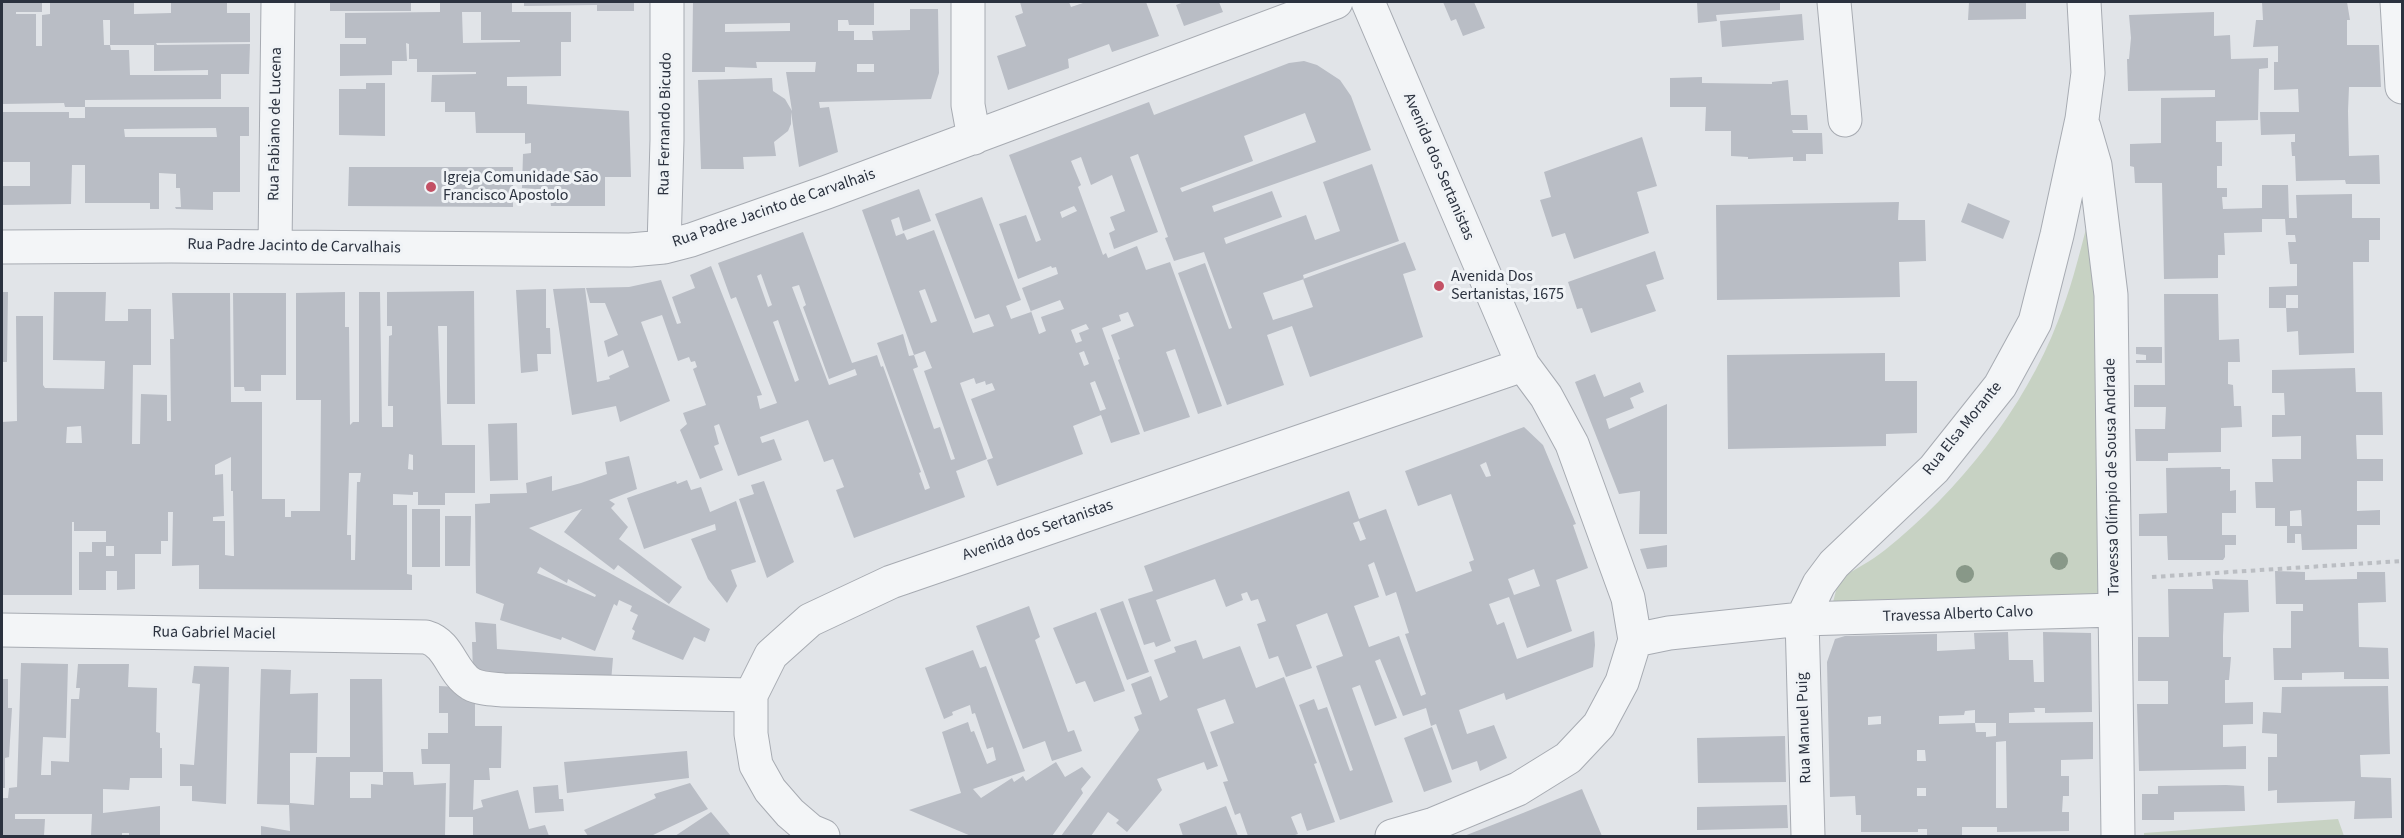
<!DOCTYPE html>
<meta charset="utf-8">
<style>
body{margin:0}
#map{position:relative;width:2404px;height:838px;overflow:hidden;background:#e1e4e8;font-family:"Source Sans 3",sans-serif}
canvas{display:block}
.frame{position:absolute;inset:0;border:3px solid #2b323f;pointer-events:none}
</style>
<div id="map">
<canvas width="2404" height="838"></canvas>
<div class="frame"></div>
</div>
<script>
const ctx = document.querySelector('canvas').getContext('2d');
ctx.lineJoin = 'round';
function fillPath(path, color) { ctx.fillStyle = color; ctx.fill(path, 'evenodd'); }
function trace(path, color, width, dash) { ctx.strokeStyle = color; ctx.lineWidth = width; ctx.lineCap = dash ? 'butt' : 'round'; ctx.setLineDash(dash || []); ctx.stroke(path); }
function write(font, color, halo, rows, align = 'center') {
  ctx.font = font + ' "Source Sans 3",sans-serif'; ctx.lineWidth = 6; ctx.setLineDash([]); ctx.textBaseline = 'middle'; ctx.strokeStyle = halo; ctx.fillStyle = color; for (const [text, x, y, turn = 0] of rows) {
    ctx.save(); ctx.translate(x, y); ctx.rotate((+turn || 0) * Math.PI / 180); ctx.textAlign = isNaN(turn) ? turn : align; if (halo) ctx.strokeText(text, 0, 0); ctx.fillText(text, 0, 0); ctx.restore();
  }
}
const green = new Path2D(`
 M2086 229 2096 258 2099 599 1832 606 1839 579C1854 570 1871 561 1885 550 1959 491 2024 409 2058 321 2070 291 2078 260 2086 229Z
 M2338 819 2344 836H2144V833Z`);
const building = new Path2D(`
 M2 2H42V12H16V14H36V46H42V15L50 14V2H134V14L171 13V2H227V13H250V42L156 43 157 45 250 44 249 74H221V99L85 100V107H65L64 103 2 104ZM103 20H110V45H154V71L208 70V75H130L129 50H111L110 45H104Z
 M330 2H411V11H330Z
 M440 2H512V12H571V42H561V76L507 77V86H527V104L629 111 631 177H605V206H551L549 190 522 188 523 154 531 153V143L525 144V133H476L475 112H445V102H431L432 75 476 74V72H417V59H409V44L406 43 407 61H392V75L340 76V44H366V38H345V13L440 12ZM462 12H481V40H520V42L463 43Z
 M524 2H634V11H597V5L524 6Z
 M693 2H874V25H849L848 20H838V31H854V40H873L872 31 910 30V9H938L939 73 931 99 819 102 820 108 829 107 838 152 799 167 791 112V124L788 131 774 142 776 156 743 157 744 169H701L698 80 772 78 773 91 785 99 792 111 786 72H815L816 62H756L757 68 725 67V72H692ZM790 23V31L725 32V24ZM857 64H874V72H857Z
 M1020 2H1069L1071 7 1086 2H1146L1159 36 1112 52 1109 44 1068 59 1069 68 1008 90 997 56 1026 46 1015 16 1023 13Z
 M1184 2H1219L1223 12 1184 26 1176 5Z
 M1443 2H1474L1485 28 1463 36 1456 19 1451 21Z
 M1697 2H1780V10L1716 15 1717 21 1698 23Z
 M1969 2H2026V19L1968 20Z
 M2262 2H2347L2350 20H2347V45H2379L2381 87H2349L2348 111 2349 156 2379 155 2380 184H2346L2345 180 2296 181 2295 156H2292L2291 142H2295V134L2261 135 2260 112H2299L2298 89 2274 90V62H2278V46L2253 47 2256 20H2263Z
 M2214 12V36L2230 35 2231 59 2268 58V68L2259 69 2258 120 2216 121V142H2222V166H2217V188H2227V197H2222L2223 209 2262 208V185H2288L2289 218H2297L2296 195 2352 194V218H2380V240H2369V262H2353L2354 353 2299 355 2298 331 2287 332 2286 308H2298V295H2286V308H2269V287L2297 286V264H2290L2288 242H2296L2295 235H2286L2285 219H2262V232L2224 233 2225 255H2218V278L2164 279 2162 183H2135L2134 167 2130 166V144L2161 143V98L2215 97V90L2128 91 2127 59H2129L2131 38 2129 15Z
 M1802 14 1804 40 1722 47 1720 21Z
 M1304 61 1317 65 1340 80 1351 96 1371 150 1212 206 1214 212 1272 191 1282 217 1224 238 1226 244 1306 215 1315 240 1340 231 1323 182 1372 164 1399 241 1303 275 1304 279 1263 293 1273 320 1289 315 1313 307 1303 279 1405 242 1416 270 1403 274 1423 337 1310 377 1292 326 1267 335 1284 385 1227 405 1178 273 1205 263 1229 329 1232 328 1204 252 1174 261 1165 238 1168 237 1138 154 1130 157 1158 232 1114 249 1109 233 1115 230 1110 217 1125 211 1112 175 1091 185 1081 157 1071 161 1081 185 1078 187 1103 255 1106 253 1108 258 1137 246 1146 270 1170 262 1222 406 1198 414 1175 349 1166 352 1190 417 1144 432 1118 360 1120 359 1111 335 1134 326 1128 312 1119 315 1121 321 1102 328 1140 434 1111 443 1101 415 1073 426 1083 454 997 486 987 460 993 458 971 399 995 390 992 383 986 385 985 381 976 384 974 378 960 383 987 459 956 471 965 497 854 538 836 490 844 487 833 459 824 462 808 420 760 437 762 443 774 439 782 460 738 476 719 424 714 426 719 444 714 446 723 470 700 479 680 430 687 424 683 413 706 405 693 369 697 367 695 361 691 362 689 357 678 361 662 315 641 322 670 401 620 422 616 406 572 415 553 289 585 288 597 382 610 379 609 376 629 367 623 350 608 357 604 341 618 335 605 303H590L586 288 629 287 661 280 677 324 681 323 672 297 695 288 690 275 711 266 762 395 757 396 760 409 777 403 736 297 731 299 718 263 803 232 852 363 877 355 881 367 883 366 921 472 919 473 925 490 930 488 877 343 903 334 909 356 914 355 918 367 913 369 934 429 940 427 951 460 955 459 924 371 932 368 925 351 914 355 862 210 919 189 931 221 903 231 899 217 891 220 896 236 904 233 907 240 934 230 973 333 994 326 989 314 975 319 935 214 982 197 1021 300 1006 306 1011 319 1031 312 1022 288 1058 274 1056 267 1052 268 1051 266 1018 279 999 224 1026 215 1036 242 1041 240 1009 155 1149 102 1154 115 1289 63ZM1305 113 1316 142 1182 192 1180 188 1253 161 1244 136ZM1074 206 1077 211 1062 218 1060 212ZM761 274 772 305 768 307 757 276ZM799 285 806 305 803 307 829 379 855 369 857 375 829 385 792 287ZM925 289 937 321 931 323 919 291ZM1060 300 1064 309 1041 317 1046 331 1039 334 1031 311ZM778 320 799 380 795 382 773 322ZM1086 324 1089 329 1079 333 1082 341 1076 343 1071 330ZM1084 351 1089 364 1084 366 1079 353ZM1095 381 1106 409 1100 411 1090 383Z
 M1702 77V83L1772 84V82L1788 80 1791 115H1807L1808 130H1792L1793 133H1822L1823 154H1806V161H1793V157L1748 159V157L1731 156V131H1705L1706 107H1670V78Z
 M366 83H385V136L339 135V89H366Z
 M85 107H249V136H240V192H213V210L176 209 175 207H181L180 188H176V174L159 173V209H150V203H85V165H72L71 204 2 205V186H30V162H2V112H69V118H85ZM216 128 217 137H125L124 129Z
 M1642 137 1657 186 1637 192 1649 233 1574 259 1565 233 1552 237 1540 200 1551 197 1544 172Z
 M349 167H513V207L348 206Z
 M1899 202 1898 220H1925L1926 261 1899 262 1900 297 1717 300 1716 205Z
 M1968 203 2010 221 2003 239 1961 222Z
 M1655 251 1664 279 1646 285 1656 311 1591 333 1582 308 1577 309 1568 282Z
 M546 289V328H550L551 354H537L538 371 521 373 516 290Z
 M474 291 475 404H447V326H438L442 445H475V493H445V505H418V492H413V495L393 494V505H407V574L412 575V590L199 589V565L172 566 173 512H168V541H161V554H135V589L117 590V571H106V590H79V552H92V542H106V531H74V522H72V595H2V422L17 421 16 316H43V385L45 388 104 389 105 361 53 360 54 292H106L105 321H128V309H151V365H133L132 444H140L141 394 167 395V421H171L170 339H174L172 293H230L231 402H262V499H285V517H291V511H320L321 400H296V293L345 292V327H349L350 425 353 422H359V292H380L382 427H393V406H388L389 336 392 335V326H387V292ZM81 426 82 443H66L67 427ZM409 454 413 455V470L408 469ZM231 457V491H233L234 556H232L225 555V521H213V517L224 516 223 474 215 475V465ZM349 473H361L360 482H357L355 560H351V535H347ZM106 546H114V556H106Z
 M2 292H8L7 362H2Z
 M233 293H286V375H261V391H245L244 387H234Z
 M2164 294H2218L2219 340 2239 339 2240 362H2228V384L2233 385 2234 406H2241L2242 427 2221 428V452L2168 453V461H2136L2135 429H2165L2166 407H2134V385H2165Z
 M2136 347H2162V363H2136V360H2146V355L2136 354Z
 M1885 353V381H1917V433L1886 434V446L1728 449 1727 355Z
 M2355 368 2356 392H2382L2383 435H2356L2357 459H2383V481H2357V511L2380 510V525H2357V549L2302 550 2301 534H2295V543H2287V526H2275V508H2256L2255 482H2273L2272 459H2301V436L2272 437V415H2285L2284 393H2272V370ZM2301 510 2302 526H2290V511Z
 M1595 374 1604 397 1640 382 1644 392 1630 398 1634 408 1606 419 1609 429 1667 404V534H1639L1640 491 1619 494 1575 382Z
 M517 423 518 480 490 481 488 424Z
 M1524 427 1543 445 1576 524 1573 525 1588 568 1556 580 1572 631 1527 648 1509 597 1489 604 1497 625 1504 622 1517 659 1594 631 1595 645 1593 667 1506 700 1504 693 1459 710 1467 734 1494 725 1507 758 1480 771 1477 761 1452 770 1436 724 1431 726 1426 708 1403 716 1380 659 1375 661 1397 718 1375 726 1360 685 1352 688 1393 802 1340 820 1299 705 1314 699 1318 710 1327 707 1350 771 1353 770 1316 666 1343 656 1327 613 1296 625 1312 668 1286 677 1278 656 1269 659 1257 624 1266 621 1258 599 1251 601 1247 592 1241 594 1243 600 1226 607 1215 579 1156 600 1171 641 1156 647 1154 642 1144 645 1128 599 1153 591 1144 566 1349 491 1359 519 1386 509 1416 592 1472 571 1469 562 1474 560 1451 494 1418 506 1405 471ZM1486 462 1491 476 1486 477 1480 465ZM1359 521 1366 539 1360 541 1353 523ZM1374 562 1386 596 1396 592 1409 633 1405 634 1426 694 1421 696 1399 636 1369 647 1354 606 1379 597 1368 565ZM1534 569 1540 586 1514 595 1508 579Z
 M629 456 637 489 609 500 615 504 611 508 628 527 619 539 682 587 669 604 618 565 614 570 564 532 582 509 529 528 710 629 705 642 694 637 683 660 632 639 635 631 632 629 638 615 630 611 632 606 619 600 617 606 614 604 595 651 562 637 561 640 500 620 504 604 476 593 475 504 490 503V494L527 493 526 483 552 476V491L581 483 607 474 605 462ZM540 567 567 583 568 579 596 595 595 597 537 573Z
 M2221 467V469H2230V491L2236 490V513H2222V535H2236V545H2225V557L2223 560H2168L2167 536H2139V514L2167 513 2166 468Z
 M687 480 691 490 701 487 710 512 736 501 756 562 731 570 737 586 727 603 708 579 691 539 716 530 715 524 644 549 627 498 676 481 677 484Z
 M764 481 794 562 767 578 739 499 754 494 751 485Z
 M412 509H440V567H412Z
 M445 516H471L470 566H445Z
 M1667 545V567L1647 569 1640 549Z
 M2275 571 2305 572V580L2357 579V572H2385L2386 602 2358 603 2359 647 2388 648 2389 679H2344V672L2302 673V680H2274L2273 648H2291V611H2303V604H2276Z
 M2212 579 2248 580 2249 612 2224 613 2223 636V657H2231L2229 680H2225V703L2253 702V724L2223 725V747L2246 746V769L2139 771 2137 704H2168V681H2138V637H2169L2168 589H2213Z
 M1123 601 1149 672 1127 680 1100 609Z
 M1029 606 1040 637 1035 640 1068 732 1074 730 1082 751 1052 761 1045 741 1023 749 976 626Z
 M1096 612 1125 691 1094 702 1085 681 1076 684 1053 628Z
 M475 622 496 624 497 649 613 658 611 682 473 672 472 642H476Z
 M2008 632 2009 660H2033L2034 682H2044L2043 632 2091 633 2092 712 2045 713V708H2034L2035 712 2009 713V723L2093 722V759L2061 760V776H2069V796H2063L2062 812H2069V831L1997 832V827H1962V836H1927V829H1918V832H1861V815H1856L1855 796 1830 797 1827 662 1835 639 1845 636 1937 634V651L1975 649 1974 633ZM1975 710V723H1996V736L1986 737V732H1976L1975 723 1939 724V716L1964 715 1965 711ZM1881 716V724L1868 725V717ZM2006 741 2007 808H1996V742ZM1917 750H1925L1926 761H1917ZM1917 788H1926V796H1917Z
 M1196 640 1203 659 1240 646 1256 688 1284 677 1317 763 1314 764 1335 822 1307 831 1301 813 1291 817 1298 834 1292 836H1248L1240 813 1235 815 1223 782 1228 781 1210 732 1234 723 1225 699 1197 709 1218 766 1207 770 1204 762 1157 779 1162 790 1127 832 1116 823 1119 820 1108 812 1091 836H1061L1139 730 1134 717 1142 714 1131 684 1151 676 1160 701 1168 697 1154 660 1176 652 1174 647Z
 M973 650 980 668 986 666 1025 771 973 789 981 798 1012 778 1014 782 1023 776 1026 781 1056 762 1065 777 1082 767 1091 777 1081 789 1083 793 1052 836H971L909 810 961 793 942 732 968 722 971 732 974 731 987 764 996 760 993 747 987 749 975 713 972 714 970 705 952 712 953 715 944 719 925 668Z
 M21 663 68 664 66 738 43 737 41 775H51V761L69 762 71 699H79L80 688H76L78 664H129L128 687 157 688 156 732 160 733V748H162V778H130L129 790 103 789V813L160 806V836H129V833H122V836H91L92 814H15V819H45L44 836H2V798H8L9 788 17 787Z
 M194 666 229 667 226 804 192 801V786H180V764L194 765 200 684 192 683Z
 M261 669 291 670 290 694 318 693 317 753H290V803L314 805 316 757H350V679H382L383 772H350V798H371V784L383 785V772H413L414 785 446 783 445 836H261V826L290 831 289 805 257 804Z
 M2 679H8V708H12L9 757 5 758V788H2Z
 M439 686 475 688V726H502L501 768H489L490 780H474L473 810 483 807 481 800 518 790 529 829 545 825 549 836H473V817H449L450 764H422L421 749H428V733H448V713H439Z
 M2388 686 2390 754 2360 755 2361 777 2391 778 2392 818 2354 819 2355 801 2277 803V790L2268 791V757H2277V734L2262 733 2263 712 2281 713 2282 687Z
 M1432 727 1452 782 1424 792 1404 738Z
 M1785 736 1786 782 1698 783 1697 738Z
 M687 751 689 778 567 793 564 762Z
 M690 783 708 809 651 836H588L584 830 656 798 654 794Z
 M558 785 559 799H563L564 811 535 813 533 787Z
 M2226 785 2244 786 2245 811 2174 812V820H2142V794H2158V786Z
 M1582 789 1602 836H1464L1523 813Z
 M1787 805 1788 828 1697 830V807Z
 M1226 806 1238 836H1183L1179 824Z
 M711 812 731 836H675Z`);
const path = new Path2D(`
 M2152 577 2402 561`);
const minor = new Path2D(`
 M968 2V105L974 138
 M1368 2 1523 365 1546 396 1572 444 1628 598 1635 640 1622 682 1599 725 1568 758 1518 789 1434 824 1392 836
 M1834 2 1845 120
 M2397 2 2402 87
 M2084 127 2095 165 2111 295 2118 836
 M2 247 171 246 630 250 664 247 691 240 827 192 1336 2
 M275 247 278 2
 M664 247 667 140V2
 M2 630 426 637C450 644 451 672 471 684 480 689 493 689 503 690L751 695
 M1635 640 1669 633 1802 619 1819 584 1834 564 1934 469 2000 386 2035 322 2057 235 2082 119 2088 73 2084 2
 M823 836 811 831 790 813 770 790 756 765 751 734V695L771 655 810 620 891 582 1523 365
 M1808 836 1802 619 2115 610`);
const trees = [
 [2059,561],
 [1965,574]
];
const markers = [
 [431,187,6,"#c35165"],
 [1439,286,6,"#c35165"]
];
const streetNames = [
 ["Rua Fabiano de Lucena",276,124,-89],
 ["Rua Fernando Bicudo",666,124,-89],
 ["Avenida dos Sertanistas",1438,167,67],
 ["Rua Padre Jacinto de Carvalhais",774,209,-19],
 ["Rua Padre Jacinto de Carvalhais",294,247,1],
 ["Rua Elsa Morante",1963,429,-51],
 ["Travessa Olímpio de Sousa Andrade",2113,477,-91],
 ["Avenida dos Sertanistas",1038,531,-19],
 ["Travessa Alberto Calvo",1958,615,-2],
 ["Rua Gabriel Maciel",214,634,1],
 ["Rua Manuel Puig",1805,728,-92]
];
const poiNames = [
 ["Igreja Comunidade São",443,178],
 ["Francisco Apostolo",443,196],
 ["Avenida Dos",1451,277],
 ["Sertanistas, 1675",1451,295]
];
fillPath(green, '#c7d2c3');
fillPath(building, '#b9bdc5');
trace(minor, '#a7abb2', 35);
trace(path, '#bbbec3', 4, [4.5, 4.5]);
trace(minor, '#f3f5f7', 33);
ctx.fillStyle = '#889888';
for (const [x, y] of trees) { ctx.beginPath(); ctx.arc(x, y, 9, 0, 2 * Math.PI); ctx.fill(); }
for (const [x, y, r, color] of markers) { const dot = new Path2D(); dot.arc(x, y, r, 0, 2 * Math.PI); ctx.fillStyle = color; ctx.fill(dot); trace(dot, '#f0f3f6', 2); }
write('16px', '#2b323f', '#f0f3f6', streetNames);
write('16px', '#2b323f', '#f0f3f6', poiNames, 'left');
</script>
